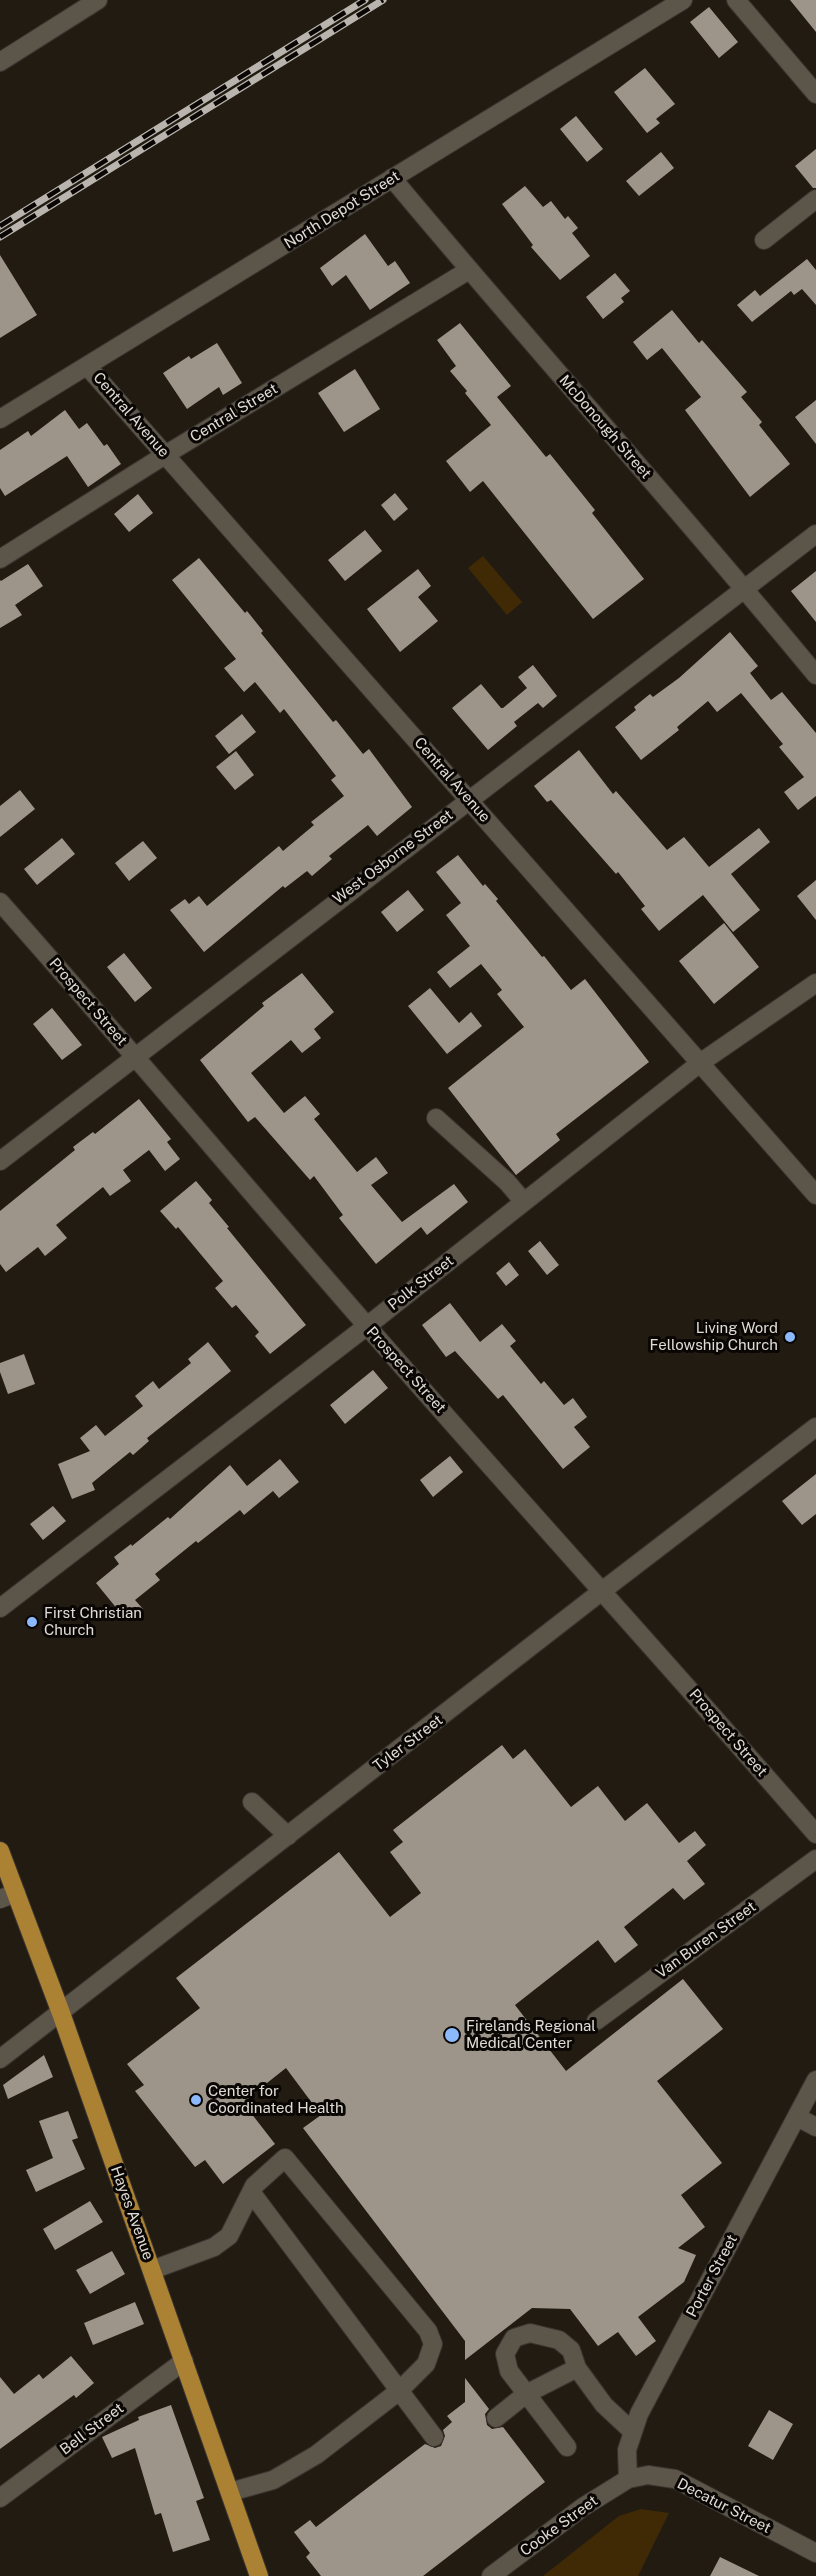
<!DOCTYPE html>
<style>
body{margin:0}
canvas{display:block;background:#211b12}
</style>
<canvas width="816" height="2576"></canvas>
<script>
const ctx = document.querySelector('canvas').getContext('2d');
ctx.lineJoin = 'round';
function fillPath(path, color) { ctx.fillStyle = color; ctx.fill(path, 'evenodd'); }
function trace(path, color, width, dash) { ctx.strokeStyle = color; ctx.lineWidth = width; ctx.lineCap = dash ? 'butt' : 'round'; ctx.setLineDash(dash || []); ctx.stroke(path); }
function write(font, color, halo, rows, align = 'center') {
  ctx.font = font + ' "Public Sans",sans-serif'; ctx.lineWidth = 6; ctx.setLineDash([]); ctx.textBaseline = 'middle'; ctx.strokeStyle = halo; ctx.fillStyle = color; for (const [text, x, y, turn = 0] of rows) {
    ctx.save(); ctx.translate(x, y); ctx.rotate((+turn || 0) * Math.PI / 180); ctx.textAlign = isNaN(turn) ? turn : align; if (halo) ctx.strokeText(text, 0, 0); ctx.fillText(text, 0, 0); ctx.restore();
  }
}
const green = new Path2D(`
 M483 556 522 602 507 615 468 568Z
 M641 2509 669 2513 638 2576H543L619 2516Z`);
const building = new Path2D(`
 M790 0H816V32Z
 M709 7 738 42 719 58 690 22Z
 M645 68 675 104 656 119 660 123 647 133 614 92Z
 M576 116 603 149 587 162 560 129Z
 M816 149V188H813L795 166Z
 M661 152 674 168 639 196 626 181Z
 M525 186 543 207 551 201 565 219 568 216 578 228 572 233 590 256 560 280 531 247 533 245 502 204Z
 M365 234 388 266 395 261 410 283 370 310 346 275 332 286 320 268Z
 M0 255 37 315 0 338Z
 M807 259 816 270V305L802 289 794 295 791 291 752 322 737 305 755 290 760 296Z
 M615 273 630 291 621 298 624 302 603 319 586 297Z
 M672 310 699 343 702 340 747 392 741 397 762 422 759 425 790 464 750 497 685 410 701 397 662 348 647 360 633 342Z
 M460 323 511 386 497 397 546 457 550 454 595 510 592 513 644 579 593 619 483 481 470 492 446 461 491 425 465 393 467 391 450 371 456 366 437 340Z
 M217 343 242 383 223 395 219 387 187 409 163 373 189 356 191 359Z
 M355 369 380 409 344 432 318 393Z
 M816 400V444L795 417Z
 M65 410 79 429 87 423 104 446 107 444 121 464 88 487 67 456 5 496 0 488V450L28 431 31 436Z
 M395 493 408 509 394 521 381 505Z
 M138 494 153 513 129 532 114 514Z
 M365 530 382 551 345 581 328 560Z
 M199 558 245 613 247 611 263 631 261 633 333 722 336 720 363 754 369 749 412 807 377 836 368 825 329 856 332 859 312 876 307 871 285 888 283 886 204 952 170 910 185 899 189 904 199 896 207 906 279 846 283 851 314 825 311 822 344 796 331 780 336 776 284 709 280 713 255 682 244 692 224 668 236 659 172 580Z
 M28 564 43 586 15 605 22 615 0 628V580L1 581Z
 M418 569 431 586 418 597 438 621 400 652 367 609Z
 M816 571V622L791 591Z
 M730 632 758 666 750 673 771 700 782 692 816 733V796L798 810 784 792 804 777 779 747 783 744 741 693 717 712 708 701 677 727 679 730 641 760 615 727 636 710 634 707 650 694 653 697 679 678Z
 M533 665 557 696 543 708 538 703 514 722 517 726 488 750 452 708 481 684 501 708H503L527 688 518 677Z
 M242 714 256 732 229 754 215 736Z
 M579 750 613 794 616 791 667 850 684 837 709 867 759 828 770 842 731 874 760 910 733 932 703 895 659 931 641 909 645 906 618 872 616 874 551 800 547 802 534 786Z
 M236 751 254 775 235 790 216 767Z
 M20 790 35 809 0 837V806Z
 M62 838 75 854 37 885 24 869Z
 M143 841 157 858 129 881 115 863Z
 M458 855 483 886 485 884 498 899 496 901 542 957 544 956 571 990 585 979 649 1062 556 1134 560 1140 516 1175 448 1088 524 1027 497 994 502 990 481 964 450 988 437 972 470 946 446 915 461 903 436 872Z
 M816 880V920L797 896Z
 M408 890 424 910 397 932 381 912Z
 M724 923 759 967 714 1004 679 961Z
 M124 953 152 988 135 1002 107 967Z
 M302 973 334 1012 314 1029 321 1038 302 1053 291 1040 251 1073 284 1113 305 1096 320 1114 314 1119 357 1172 376 1157 388 1173 371 1185 402 1222 454 1184 468 1202 427 1235 421 1227 376 1264 339 1218 343 1215 314 1176 310 1180 255 1117 248 1122 200 1060 264 1006 262 1003Z
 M430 988 459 1023 471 1012 482 1026 447 1054 408 1006Z
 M52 1008 82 1045 62 1060 33 1024Z
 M139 1099 171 1139 167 1142 180 1159 165 1171 149 1150 123 1170 131 1181 110 1196 103 1187 56 1225 67 1238 45 1256 38 1247 6 1272 0 1264V1211L75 1150 73 1147 93 1132 95 1134Z
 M196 1181 212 1200 209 1203 229 1227 227 1228 306 1325 270 1354 255 1336 259 1332 236 1305 232 1308 215 1288 223 1281 178 1227 176 1229 160 1211Z
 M540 1241 559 1265 547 1275 528 1251Z
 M509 1262 519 1275 506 1286 496 1273Z
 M450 1303 480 1342 502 1324 516 1341 510 1346 541 1384 544 1381 564 1405 573 1398 587 1417 574 1427 590 1447 563 1469 503 1395 498 1399 455 1351 446 1357 422 1325Z
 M208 1342 231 1371 147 1438 149 1441 133 1455 130 1452 92 1483 95 1490 72 1499 58 1464 90 1451 80 1438 96 1425 105 1436 143 1406 135 1396 153 1381 159 1389 191 1363 188 1359Z
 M24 1354 35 1384 8 1394 0 1372V1363Z
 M373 1370 388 1388 345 1424 330 1405Z
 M450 1456 463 1472 433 1497 420 1480Z
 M280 1459 299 1482 279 1498 273 1491 244 1515 240 1510 198 1543 196 1541 155 1574 160 1580 135 1600 143 1609 127 1621 96 1583 119 1564 114 1557 131 1544 132 1546 168 1517 170 1519 230 1465 247 1486Z
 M816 1474V1514L802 1525 782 1501Z
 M53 1506 66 1521 43 1540 30 1524Z
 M502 1745 513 1759 525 1749 571 1807 598 1786 625 1821 647 1803 679 1843 695 1831 706 1845 687 1861 705 1884 684 1900 673 1888 624 1927 638 1945 615 1963 598 1940 515 2005 566 2071 683 1979 723 2029 657 2081 722 2163 681 2195 705 2227 678 2248 696 2255 684 2282 638 2317 656 2341 636 2356 618 2332 598 2346 570 2309 532 2308 465 2360V2341L303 2128 321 2115 286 2068 248 2098 257 2110 251 2113 275 2144 223 2184 205 2160 195 2167 135 2091 144 2085 127 2064 200 2008 176 1978 339 1852 390 1917 421 1893 390 1852 403 1842 393 1830Z
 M44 2055 53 2077 8 2099 3 2085Z
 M68 2111 78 2138 72 2140 85 2169 36 2192 26 2170 53 2158 39 2121Z
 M90 2201 103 2222 55 2250 43 2229Z
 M112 2251 125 2274 90 2294 76 2270Z
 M135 2302 144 2324 93 2345 84 2323Z
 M71 2356 94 2383 76 2398 74 2395 0 2449V2377L14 2394 39 2374 43 2379Z
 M465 2378 489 2409 485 2414 487 2425 492 2429 503 2427 545 2482 423 2576H321L306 2557 310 2553 294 2532 310 2520 316 2527 425 2444 435 2448 441 2446 445 2436 443 2430 452 2422 447 2416 465 2402Z
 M171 2405 204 2498 196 2501 210 2540 173 2552 161 2513 155 2515 135 2448 112 2458 102 2437 139 2420 138 2417Z
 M769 2410 793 2424 773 2460 748 2446Z
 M720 2557 759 2576H710Z`);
const minor = new Path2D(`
 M736 0 816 94
 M0 62 98 0
 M392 178C532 346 678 507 816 675
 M764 240 816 199
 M87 366 816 1195
 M0 419 683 0
 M0 559 165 455 469 270
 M0 902C124 1042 244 1185 367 1326 515 1496 668 1663 816 1834
 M436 1118 507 1182 524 1202
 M0 1161 816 534
 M0 1608 367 1326 700 1063 816 983
 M252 1802 288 1836
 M0 1899 16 1893
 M596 2021 816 1859
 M0 2059 602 1591 816 1427
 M797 2117 816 2127
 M251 2192 434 2437
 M152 2270 214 2247 229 2236 254 2186 285 2158 428 2331 433 2344 426 2364 399 2391 316 2455 273 2480 230 2492
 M496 2418 526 2394 577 2368
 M567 2447 509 2371 505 2354 514 2338 530 2333 559 2340 571 2350 577 2368 604 2405 633 2432
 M628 2479 627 2450 639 2414 816 2080
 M0 2498 184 2361
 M491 2576 583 2507 628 2479 648 2475 675 2479 816 2553`);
const major = new Path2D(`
 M0 1851 61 2013 259 2576`);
const rail = new Path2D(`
 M0 226 365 0
 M0 237 383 0`);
const markers = [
 [790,1337,6,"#8bb9fc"],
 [32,1622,6,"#8bb9fc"],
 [452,2035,8,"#8bb9fc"],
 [196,2100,6,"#8bb9fc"]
];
const streetNames = [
 ["North Depot Street",342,210,-32],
 ["Central Street",234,413,-31],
 ["Central Avenue",131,415,49],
 ["McDonough Street",605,427,49],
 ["Central Avenue",452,780,49],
 ["West Osborne Street",393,857,-37],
 ["Prospect Street",88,1002,49],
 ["Polk Street",421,1283,-38],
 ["Prospect Street",406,1370,48],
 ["Prospect Street",728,1733,49],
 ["Tyler Street",408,1743,-37],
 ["Van Buren Street",706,1940,-36],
 ["Hayes Avenue",132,2213,70],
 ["Porter Street",712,2276,-62],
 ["Bell Street",92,2429,-37],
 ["Decatur Street",724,2506,27],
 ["Cooke Street",559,2526,-36]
];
const poiNames = [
 ["Living Word",778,1328,"right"],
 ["Fellowship Church",778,1345,"right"],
 ["First Christian",44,1613],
 ["Church",44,1630],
 ["Firelands Regional",466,2026],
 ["Medical Center",466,2043],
 ["Center for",208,2091],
 ["Coordinated Health",208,2108]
];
fillPath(green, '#3f2a05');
fillPath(building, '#9d958a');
trace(minor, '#3a3530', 20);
trace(major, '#3a3530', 20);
trace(minor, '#5c554a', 18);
trace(major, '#ab8133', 18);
trace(rail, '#b9b4ad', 7);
trace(rail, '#090604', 4.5, [14]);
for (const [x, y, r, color] of markers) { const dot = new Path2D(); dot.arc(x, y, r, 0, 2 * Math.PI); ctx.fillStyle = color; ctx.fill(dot); trace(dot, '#090604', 2); }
write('15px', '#e0dbd5', '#090604', streetNames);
write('15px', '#e0dbd5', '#090604', poiNames, 'left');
</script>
